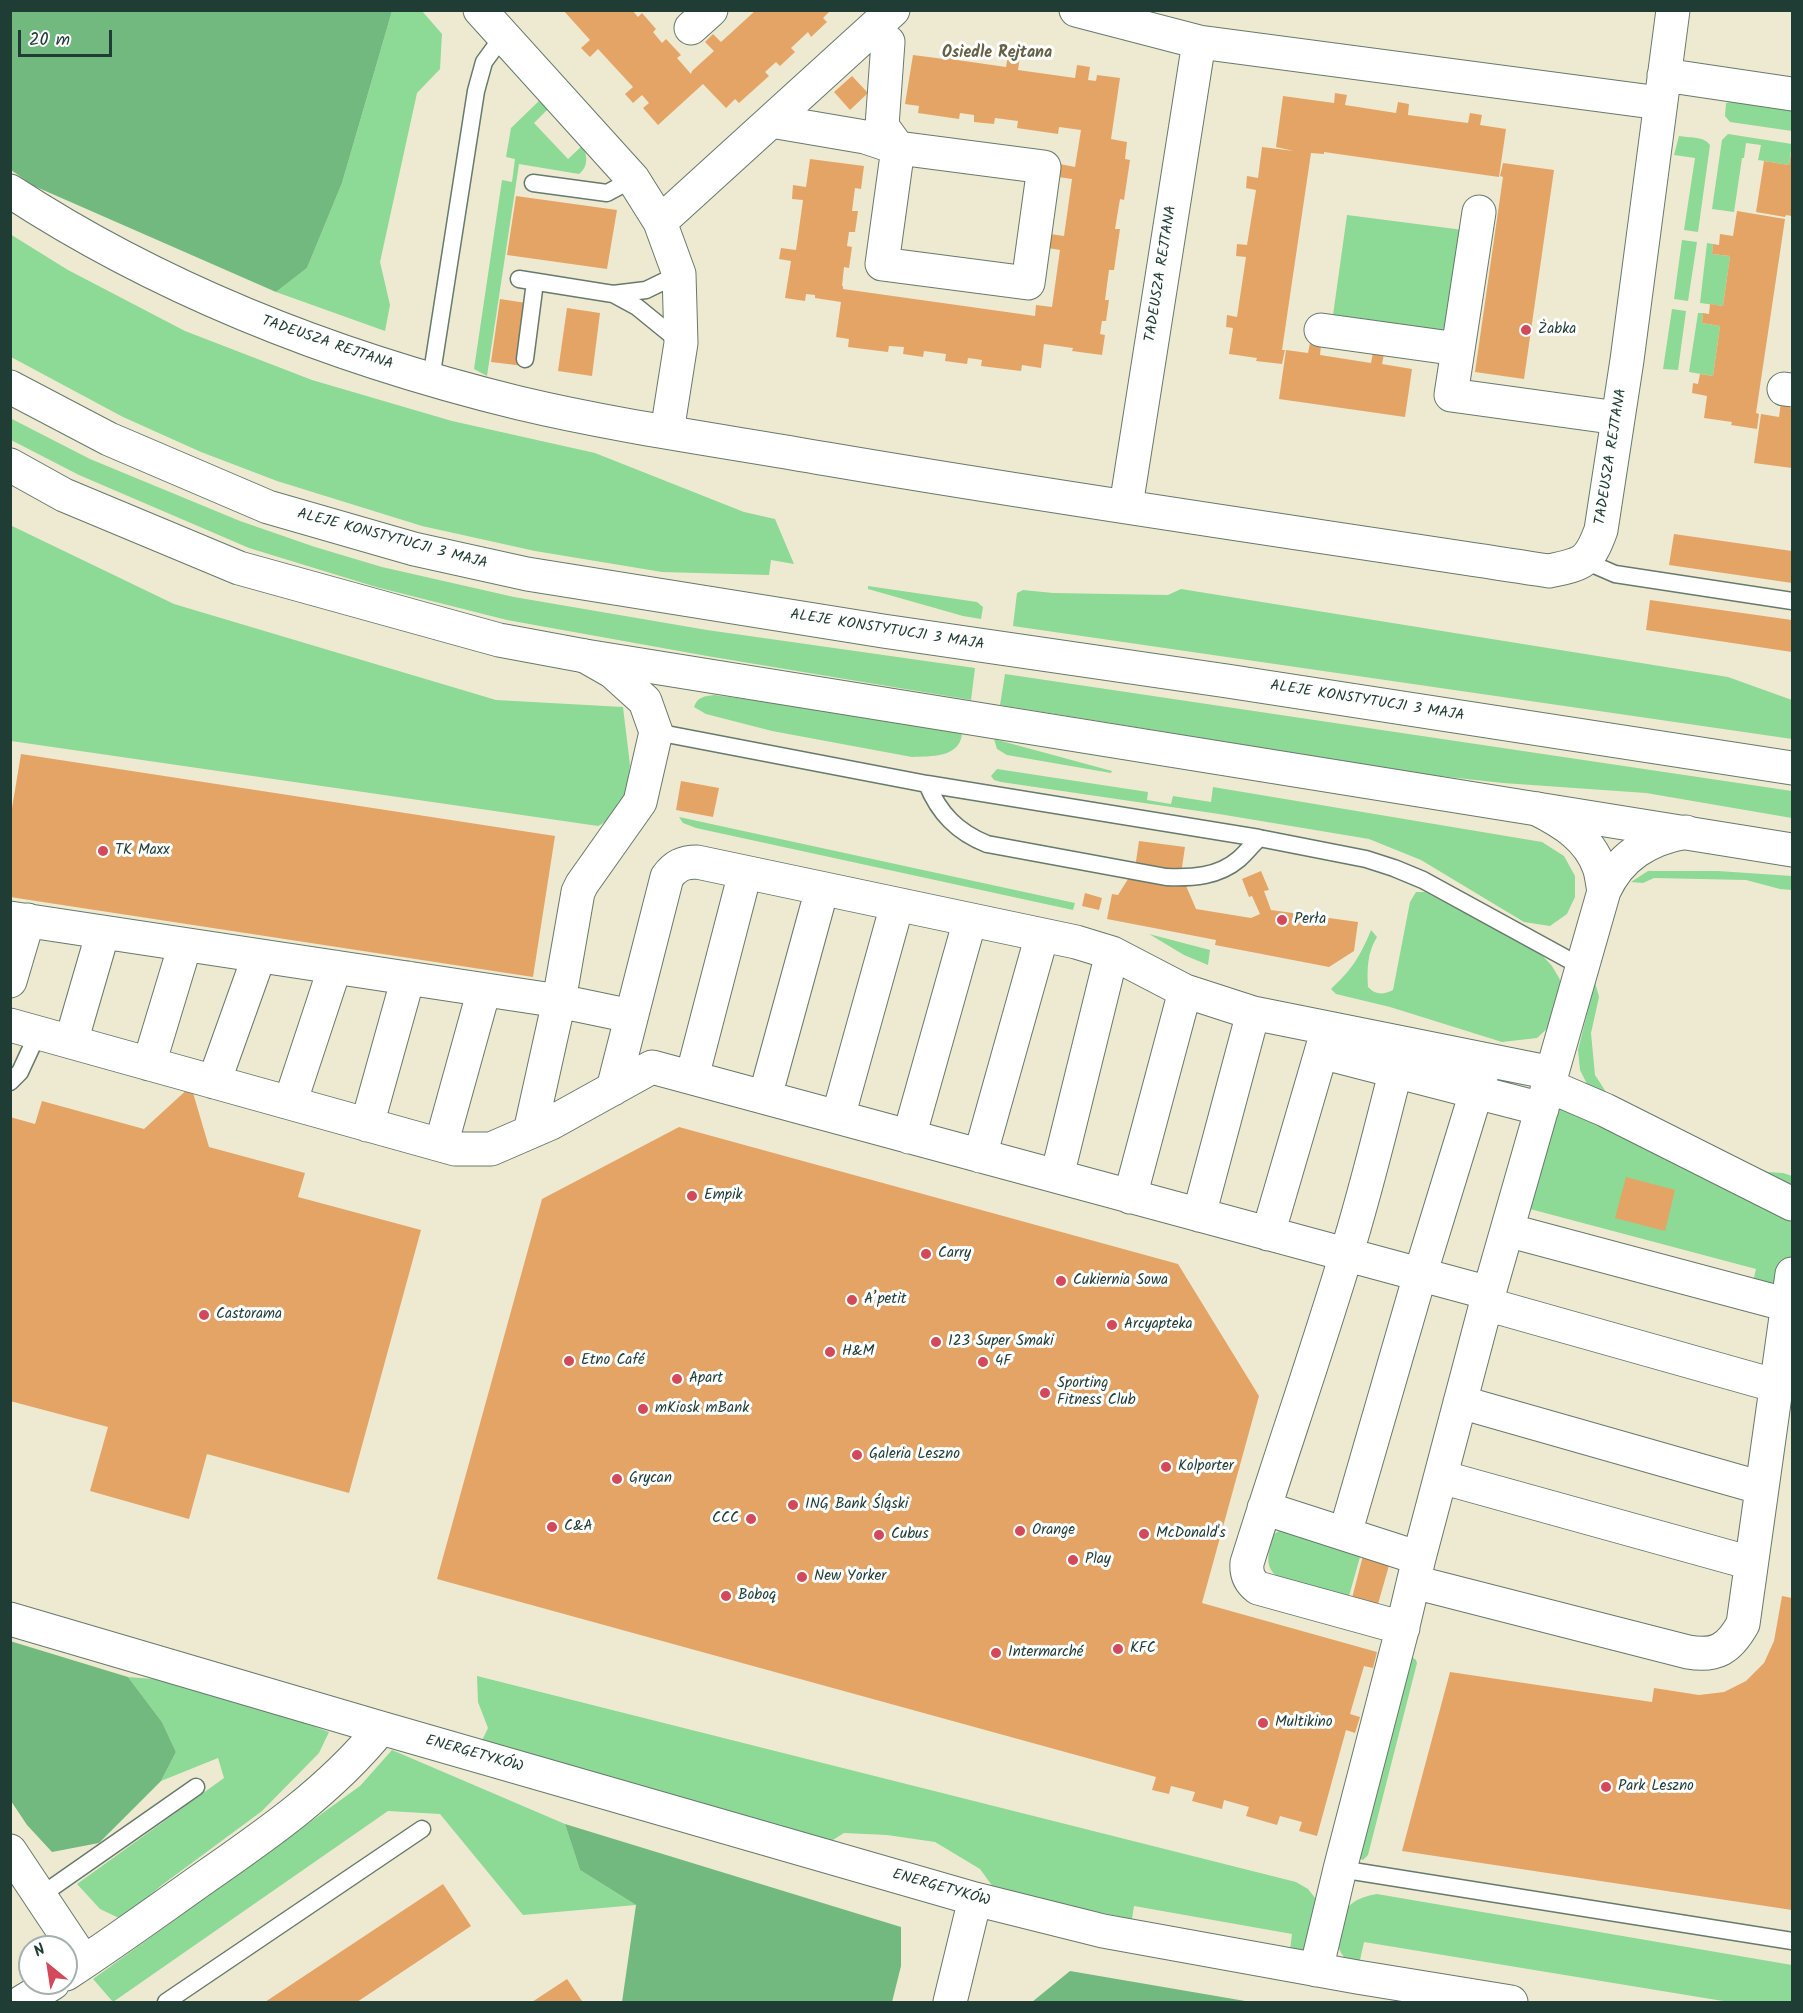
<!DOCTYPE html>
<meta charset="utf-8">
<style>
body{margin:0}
#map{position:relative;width:1803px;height:2013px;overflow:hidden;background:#eeead1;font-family:Kalam,sans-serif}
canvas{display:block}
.frame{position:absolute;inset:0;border:12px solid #1f3d34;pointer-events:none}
.north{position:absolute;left:18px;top:1935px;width:60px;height:60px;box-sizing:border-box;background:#fff;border:2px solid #a5b1ae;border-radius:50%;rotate:330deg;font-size:16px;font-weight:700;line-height:24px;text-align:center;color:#1f3d34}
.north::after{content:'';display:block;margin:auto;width:21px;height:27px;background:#d1495b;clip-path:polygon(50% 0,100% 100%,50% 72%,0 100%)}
.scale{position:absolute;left:18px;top:30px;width:94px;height:27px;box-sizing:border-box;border:3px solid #1f3d34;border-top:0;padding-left:8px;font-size:18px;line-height:21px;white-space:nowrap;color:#1f3d34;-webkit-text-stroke:4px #fff;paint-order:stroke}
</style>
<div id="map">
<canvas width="1803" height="2013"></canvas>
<div class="frame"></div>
<div class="north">N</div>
<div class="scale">20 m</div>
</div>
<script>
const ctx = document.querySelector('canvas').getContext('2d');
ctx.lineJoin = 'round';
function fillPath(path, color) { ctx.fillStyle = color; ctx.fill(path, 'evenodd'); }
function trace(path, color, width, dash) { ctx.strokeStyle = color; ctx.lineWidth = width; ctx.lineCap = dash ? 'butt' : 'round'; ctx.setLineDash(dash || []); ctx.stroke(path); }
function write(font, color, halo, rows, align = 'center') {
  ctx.font = font + ' Kalam,sans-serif'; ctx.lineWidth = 6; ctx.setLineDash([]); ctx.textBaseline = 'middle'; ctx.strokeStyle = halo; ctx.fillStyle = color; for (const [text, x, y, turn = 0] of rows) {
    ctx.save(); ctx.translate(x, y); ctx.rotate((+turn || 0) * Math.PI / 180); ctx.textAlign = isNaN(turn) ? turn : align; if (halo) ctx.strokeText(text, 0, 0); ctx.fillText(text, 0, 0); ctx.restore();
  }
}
const green = new Path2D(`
 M392 11H422L442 34 440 69 417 93 380 262 390 305 385 331 276 292 307 268 342 183Z
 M541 99 549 108 534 123 568 159 583 145C587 156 589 166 579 174L519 164 487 376 474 369 502 180 512 182 515 159 506 157 511 128Z
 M1731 102 1792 111V131L1730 122 1725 116 1726 103Z
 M1728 134 1792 144 1789 165 1758 160 1761 145 1746 143 1744 158H1742L1734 212 1712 209 1722 140Z
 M1679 136C1689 138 1704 136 1710 145L1698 232 1684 230 1695 158 1674 155Z
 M1347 215 1471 231 1456 317 1442 330 1333 315Z
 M10 234 68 270 185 331 312 380 452 421 595 453 744 512 775 519 794 564 771 560 769 575 662 572 535 551 422 526 277 481 201 452 123 417 11 357Z
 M1682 240 1697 242 1688 301 1674 299Z
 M1707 243 1713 244 1712 254 1730 256 1723 306 1700 303Z
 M1672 309 1686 311 1678 370 1663 369Z
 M1698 313H1703L1702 323 1720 326 1713 376 1689 372Z
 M10 418 90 459 240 521 315 547 382 567 514 597 707 630 975 668 971 700 707 656 507 620 376 587 249 548 79 475 11 440Z
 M10 525 174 604 496 700 623 707 630 765 624 812 598 826 11 741Z
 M868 586 977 602 983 607 981 619 963 616 868 589Z
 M1181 589 1728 677 1792 700V739L1013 626 1017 593 1023 590 1053 593 1168 595Z
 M1005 674 1792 791V818L1646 793 1503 783 1430 775 1000 705Z
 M714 695 943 725 958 731 962 735C958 758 932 756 912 757L772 731 706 714 694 707C697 697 705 696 714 695Z
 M994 739 1112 771 1111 773 1007 755 997 749Z
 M997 769 1148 792 1147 800 1171 804 1173 796 1211 802 1213 787 1542 842 1564 856 1575 876V897L1567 914 1550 926 1524 922 1421 860 1369 839 1219 814 1001 782 994 780 991 776Z
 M679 817 1075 903 1073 910 696 828 683 823Z
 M1648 871H1718L1792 876V890L1780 889 1746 880 1654 878 1643 883 1631 882Z
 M1416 892H1425L1541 954 1552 966 1562 983 1553 1023 1537 1038 1502 1042 1390 1007 1336 994 1331 989C1352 969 1360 957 1371 930L1377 937C1367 953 1367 970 1368 987 1376 995 1383 995 1393 990L1410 902Z
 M1149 934 1210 950 1208 965 1184 955Z
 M1595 982 1599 997 1591 1033 1595 1075 1608 1095 1622 1108 1768 1172 1783 1173 1792 1176V1274L1788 1305 1750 1295 1756 1269 1515 1205 1549 1086 1590 1090 1580 1070 1578 1050Z
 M1281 1530 1362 1550 1349 1596 1280 1578C1262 1568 1269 1551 1274 1534Z
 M1412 1657 1416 1660 1417 1663 1368 1855 1363 1860 1358 1858Z
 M477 1676 1296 1882 1308 1889 1316 1899 1309 1948 1289 1958 1292 1934 1134 1906 1132 1919 996 1891 980 1869 935 1842 887 1835 844 1833 828 1843 473 1759 488 1728 478 1702Z
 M128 1677 193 1682 329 1732 319 1753 262 1811 162 1885 121 1919 100 1909 77 1884 224 1778 218 1758 161 1781 176 1752 162 1722Z
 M392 1750 565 1824 580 1870 636 1905 523 1915 440 1814 388 1811 113 2002 93 1979 360 1786Z
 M1377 1894 1792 1965V2002H1729L1364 1942 1358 1969C1353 1965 1347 1962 1344 1957 1336 1947 1336 1937 1339 1925 1345 1904 1356 1898 1377 1894Z`);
const forest = new Path2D(`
 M11 10 392 11 342 183 307 268 276 292 34 186 11 170Z
 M10 1641 128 1677 162 1722 176 1752 161 1781 99 1843 52 1852 27 1825 11 1801Z
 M565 1824 901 1927V1966L892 2002H622L636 1905 580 1870Z
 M1070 1971 1251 2002H1032Z`);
const building = new Path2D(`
 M563 10H632L638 17 642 13 656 29 653 32 662 43 666 39 681 55 677 58 691 74 692 71 714 51 705 42 713 34 721 42 756 10H831L823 18 827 22 811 37 808 32 791 48 795 52 780 66 776 62 765 72 769 76 739 103 735 99 726 108 703 84 658 125 643 108 649 103 642 95 633 103 625 94 633 87 598 49 590 57 581 48 590 40Z
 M946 46 959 48 957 60 1006 67 1008 56 1020 57 1018 70 1075 78 1077 65 1090 67 1088 80 1096 81 1097 75 1120 78 1111 139 1127 142 1125 159 1130 160 1124 200 1120 199 1115 229H1120L1114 270H1109L1105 300H1109L1106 321H1102L1100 334 1105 335 1102 355 1072 351 1073 348 1044 344 1041 368 1022 365 1021 371 981 366 982 360 976 359 968 358 967 364 945 361 946 354 924 351 923 357 903 354 904 347 889 346 888 352 848 347 849 339 836 337 841 302 815 298V295L806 294 805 301 785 298 791 261 779 259 781 248 796 250 803 200 792 199 793 185 806 187 810 159 864 166 861 189 855 188 852 211H858L855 232H849L847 246 852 247 849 268 844 267 842 286H843V289L1035 316 1036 305 1052 307 1060 250 1048 248 1050 234 1064 236 1072 179 1058 177 1060 164 1075 167 1081 130 1059 127 1058 134 1017 128 1018 121 995 118 994 124 974 122V115L960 113 959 119 918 113 919 106 905 104 913 55 944 59Z
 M852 76 868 93 850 110 834 92Z
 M1335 93 1347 95 1345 105 1396 113 1398 102 1409 104 1408 115 1468 123 1470 113 1482 115 1480 125 1506 129 1499 177 1324 152V154L1311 153 1282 350H1285L1282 364 1256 361 1257 358 1229 354 1233 328 1226 327 1227 315 1237 317 1246 257 1236 256 1237 244 1247 245 1256 190 1246 188 1247 176 1258 178 1262 147 1294 151 1276 147 1283 96 1334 103Z
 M1791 153 1792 216 1786 215 1785 217 1756 212 1764 161 1789 165Z
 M1503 163 1554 170 1524 379 1475 372 1503 177 1500 176Z
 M516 196 617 210 607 269 507 255Z
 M1737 211 1785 219 1756 413 1759 414 1757 429 1731 425 1732 422 1704 418 1707 396 1692 393 1693 383 1698 384 1700 374 1713 376 1720 326 1702 323 1703 313 1709 314 1710 304 1723 306 1730 256 1712 254 1713 244 1719 245 1720 234 1733 236Z
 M500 299 533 304 524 366 491 362Z
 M567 308 600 313 592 376 558 371Z
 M1310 343 1321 345 1320 355 1371 363 1373 352 1384 354 1382 364 1412 369 1405 417 1279 399 1286 350 1308 353Z
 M1781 402 1791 403 1790 408 1792 409V468L1754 463 1761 414 1779 417Z
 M1674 534 1792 551V583L1669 565Z
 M1650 600 1792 620V652L1646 630Z
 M21 754 555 836 533 977 10 897V820Z
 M681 781 719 788 713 817 676 810Z
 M1139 841 1185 847 1181 874 1196 909 1251 918 1260 914 1252 896 1249 897 1242 879 1261 871 1269 890 1264 891 1271 910 1358 922 1354 951 1329 967 1215 945 1216 940 1107 919 1112 894 1118 895 1135 868Z
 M1085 893 1102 898 1099 910 1082 906Z
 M191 1086 209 1147 305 1173 298 1197 421 1230 349 1493 207 1454 189 1519 90 1491 108 1427 10 1401V1117L35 1124 42 1101 144 1129Z
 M679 1127 1178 1264 1259 1396 1202 1603 1377 1652 1373 1668 1364 1666 1350 1714 1360 1717 1355 1733 1346 1730 1317 1836 1299 1831 1302 1822 1280 1816 1277 1825 1246 1816 1249 1807 1224 1800 1222 1809 1192 1801 1195 1792 1171 1786 1169 1794 1152 1790 1156 1777 437 1579 542 1199Z
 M1626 1177 1675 1190 1665 1231 1615 1218Z
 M1365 1548 1392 1555 1378 1604 1352 1598Z
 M1782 1596 1792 1598V1910L1402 1851 1450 1672 1652 1702 1654 1688 1699 1695 1724 1692 1746 1681 1764 1663 1774 1641Z
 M443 1884 471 1926 357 2002H265Z
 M567 1979 582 2001 532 2002Z`);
const lane = new Path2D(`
 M533 183 607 193 633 179
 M519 279 613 294 646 290 679 274
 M613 294 637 307 680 342
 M525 359 535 282
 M431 379 476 91 484 62 503 36
 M1585 561 1615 574 1792 601
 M656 732 927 784 1259 838 1366 859 1394 868 1423 880 1582 967
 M927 784C939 813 957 832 987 844L1166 877C1192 878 1218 877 1239 859 1246 853 1252 845 1259 838
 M10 1082 20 1072 38 1033
 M1340 1869 1792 1941
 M40 1896 196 1787
 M166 2002 422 1829`);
const street = new Path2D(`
 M480 10 633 179 660 222 679 274 681 343 667 432
 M1076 10 1199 42 1660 103
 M691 28 711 10
 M1664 75 1792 94
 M771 121 865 137 898 148 1044 167 1028 283 882 264 898 148 882 126 888 42 872 30
 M10 191C166 293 339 359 519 403 620 427 725 441 827 459 1067 500 1308 534 1549 571 1583 564 1589 563 1601 530L1627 360 1673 10
 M1479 212 1451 395 1618 418
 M660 222 893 10
 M1321 330 1458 349
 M1784 389 1792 390
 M1126 506 1199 42
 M1537 809C1563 822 1589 838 1599 867 1602 875 1602 883 1604 891
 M10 918 559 1001 631 1016
 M10 981 28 920
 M10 1025 455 1149H491L551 1123 652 1067 1489 1293
 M71 1042 103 932
 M1321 1052 1542 1109
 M149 1064 185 945
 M692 1077 745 873
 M214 1082 259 956
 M1549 1086 1605 1110 1792 1204
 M613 1089 667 877C675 866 683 862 697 862L1076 942 1112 953 1185 991 1253 1013 1552 1073
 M765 1097 822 889
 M290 1103 335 967
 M838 1117 897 905
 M367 1125 408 978
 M530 1132 559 1001 578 892 582 884 640 802 656 732 645 701 613 672 585 656
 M909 1137 970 920
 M441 1145 484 990
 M980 1156 1042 935
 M1057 1176 1112 953
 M1130 1197 1185 991
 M1199 1215 1253 1013
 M1507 1230 1788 1305
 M1268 1234 1327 1032
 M1486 1304 1777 1386
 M1460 1402 1762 1488
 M1441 1477 1751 1563
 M1264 1508 1419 1558
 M1345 1534 1420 1275 1486 1060
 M1414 1582 1688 1652C1716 1657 1729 1649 1743 1624L1792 1274
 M10 1619 381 1728 975 1899 1103 1931 1357 1977 1511 2002
 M1403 1628 1258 1588C1249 1581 1246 1574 1247 1563 1279 1460 1315 1358 1346 1255 1368 1185 1384 1114 1403 1043
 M10 1851 84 1962
 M1316 1970 1340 1869 1402 1630 1419 1558 1489 1293 1604 891C1620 856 1648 839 1686 832
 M66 1974C112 1944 156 1912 201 1880 266 1835 331 1790 381 1728
 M22 2002 53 1983
 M950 2002 975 1899`);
const secondary = new Path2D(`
 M10 387 109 439 268 507 414 549 527 574 883 631 1227 681 1792 768
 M10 465 64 495 239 568 499 640 585 656 1792 850`);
const markers = [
 [1526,330,6,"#d1495b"],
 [103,851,6,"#d1495b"],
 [1282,920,6,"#d1495b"],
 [692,1196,6,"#d1495b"],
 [926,1254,6,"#d1495b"],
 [1061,1281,6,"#d1495b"],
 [852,1300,6,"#d1495b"],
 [204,1315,6,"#d1495b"],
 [1112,1325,6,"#d1495b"],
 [936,1342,6,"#d1495b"],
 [830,1352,6,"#d1495b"],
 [569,1361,6,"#d1495b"],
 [983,1362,6,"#d1495b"],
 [677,1379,6,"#d1495b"],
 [1045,1393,6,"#d1495b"],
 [643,1409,6,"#d1495b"],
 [857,1455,6,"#d1495b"],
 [1166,1467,6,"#d1495b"],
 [617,1479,6,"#d1495b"],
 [793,1505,6,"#d1495b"],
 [751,1519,6,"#d1495b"],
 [552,1527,6,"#d1495b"],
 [1020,1531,6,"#d1495b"],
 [1144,1534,6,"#d1495b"],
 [879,1535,6,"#d1495b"],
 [1073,1560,6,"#d1495b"],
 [802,1577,6,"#d1495b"],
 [726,1596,6,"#d1495b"],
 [1118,1649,6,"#d1495b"],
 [996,1653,6,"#d1495b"],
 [1263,1723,6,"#d1495b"],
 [1606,1787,6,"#d1495b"]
];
const streetNames = [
 ["TADEUSZA REJTANA",1162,274,-81],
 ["TADEUSZA REJTANA",327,344,19],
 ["TADEUSZA REJTANA",1612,457,-81],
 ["ALEJE KONSTYTUCJI 3 MAJA",392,540,15],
 ["ALEJE KONSTYTUCJI 3 MAJA",887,631,9],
 ["ALEJE KONSTYTUCJI 3 MAJA",1367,702,9],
 ["ENERGETYKÓW",474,1755,16],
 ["ENERGETYKÓW",941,1889,16]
];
const poiNames = [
 ["Żabka",1538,330],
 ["TK Maxx",115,851],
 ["Perła",1294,920],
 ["Empik",704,1196],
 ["Carry",938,1254],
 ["Cukiernia Sowa",1073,1281],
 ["A’petit",864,1300],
 ["Castorama",216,1315],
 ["Arcyapteka",1124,1325],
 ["123 Super Smaki",948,1342],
 ["H&M",842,1352],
 ["Etno Café",581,1361],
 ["4F",995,1362],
 ["Apart",689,1379],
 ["Sporting",1057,1384],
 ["Fitness Club",1057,1401],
 ["mKiosk mBank",655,1409],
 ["Galeria Leszno",869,1455],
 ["Kolporter",1178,1467],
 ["Grycan",629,1479],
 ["ING Bank Śląski",805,1505],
 ["CCC",739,1519,"right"],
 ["C&A",564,1527],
 ["Orange",1032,1531],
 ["McDonald's",1156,1534],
 ["Cubus",891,1535],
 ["Play",1085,1560],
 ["New Yorker",814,1577],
 ["Boboq",738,1596],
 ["KFC",1130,1649],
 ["Intermarché",1008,1653],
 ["Multikino",1275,1723],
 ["Park Leszno",1618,1787]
];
const neighbourhoodNames = [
 ["Osiedle Rejtana",997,54]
];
fillPath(green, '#8dd996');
fillPath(forest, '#72b97f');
fillPath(building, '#e4a466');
trace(lane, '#677a6b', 19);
trace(street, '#677a6b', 35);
trace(secondary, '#677a6b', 35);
trace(lane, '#fff', 16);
trace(street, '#fff', 33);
trace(secondary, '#fff', 33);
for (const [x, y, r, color] of markers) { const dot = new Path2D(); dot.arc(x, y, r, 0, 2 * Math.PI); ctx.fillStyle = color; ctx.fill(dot); trace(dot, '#fff', 2); }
write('15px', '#1f3d34', '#fff', streetNames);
write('15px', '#1f3d34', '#fff', poiNames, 'left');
write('bold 16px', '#646146', '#fff', neighbourhoodNames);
</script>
